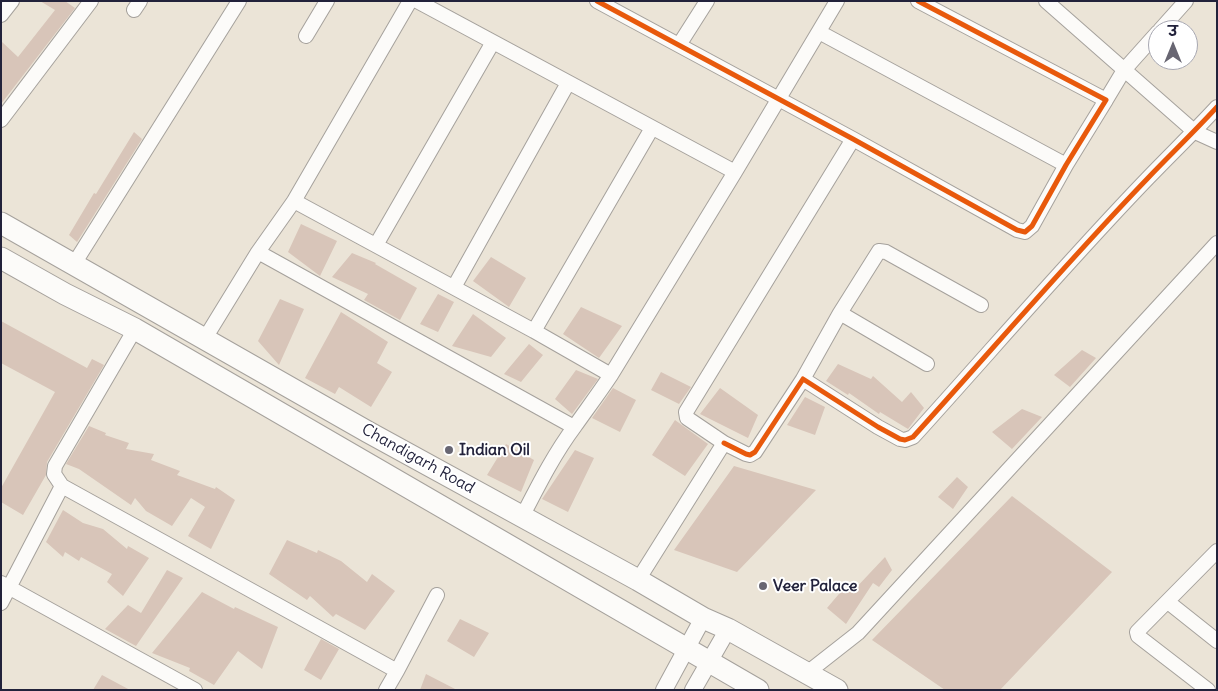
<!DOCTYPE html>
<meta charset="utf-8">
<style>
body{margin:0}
#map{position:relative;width:1218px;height:691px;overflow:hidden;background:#ebe4d7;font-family:Delius,"Playpen Sans Deva",sans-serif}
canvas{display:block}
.frame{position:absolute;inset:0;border:2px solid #22223b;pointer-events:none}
.north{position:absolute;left:1148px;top:20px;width:50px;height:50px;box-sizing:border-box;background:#fff;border:1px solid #a7a7b1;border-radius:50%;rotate:0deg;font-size:14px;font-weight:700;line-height:20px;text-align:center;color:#22223b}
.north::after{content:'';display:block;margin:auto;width:18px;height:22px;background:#686672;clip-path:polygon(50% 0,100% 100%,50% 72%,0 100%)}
</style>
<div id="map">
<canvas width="1218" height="691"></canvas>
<div class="frame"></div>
<div class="north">उ</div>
</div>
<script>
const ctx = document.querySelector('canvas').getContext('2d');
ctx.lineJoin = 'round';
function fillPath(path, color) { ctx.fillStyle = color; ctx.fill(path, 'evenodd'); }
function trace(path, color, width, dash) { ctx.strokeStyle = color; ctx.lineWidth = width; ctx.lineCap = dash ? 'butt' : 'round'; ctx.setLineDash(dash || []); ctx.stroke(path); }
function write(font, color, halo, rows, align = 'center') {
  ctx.font = font + ' Delius,sans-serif'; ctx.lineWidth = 4; ctx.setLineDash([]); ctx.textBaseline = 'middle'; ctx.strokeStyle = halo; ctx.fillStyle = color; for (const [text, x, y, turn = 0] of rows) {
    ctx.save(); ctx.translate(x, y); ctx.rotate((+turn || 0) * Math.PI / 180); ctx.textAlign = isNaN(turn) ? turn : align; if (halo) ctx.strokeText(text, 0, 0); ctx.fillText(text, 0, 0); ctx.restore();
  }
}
const building = new Path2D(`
 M40 1H65L75 8 1 104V41L18 57 55 10Z
 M134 132 142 139 77 242 69 235 94 193 96 194Z
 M301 224 337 241 320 276 288 252Z
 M352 253 376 263 375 264 417 288 400 320 364 300 368 294 332 277Z
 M491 257 526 278 509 307 473 281Z
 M438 294 454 302 438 332 420 324Z
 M280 299 304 309 279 365 258 341Z
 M581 307 622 326 599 358 563 334Z
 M341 312 388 342 377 363 392 372 371 407 339 387 335 394 305 378Z
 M473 314 506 338 491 357 452 346Z
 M1 321 87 368 92 359 104 365 47 462 46 475 23 515 1 502V488L55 392 1 363Z
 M529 344 543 355 521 382 504 374Z
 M1082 350 1096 358 1070 387 1054 375Z
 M838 364 871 379 873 376 902 402 911 392 924 408 908 429 880 412 879 414 849 393 848 395 826 381Z
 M576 370 598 379 572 414 555 399Z
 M661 372 691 387 679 404 651 390Z
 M613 388 636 400 620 432 592 418Z
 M720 388 758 415 748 438 700 414Z
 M805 397 825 407 815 435 787 425Z
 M1022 409 1042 417 1012 449 992 432Z
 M675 420 708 444 685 476 652 455Z
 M89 426 106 433 105 435 129 443 126 449 154 454 151 460 180 471 177 475 215 489 216 487 235 500 211 549 188 536 205 507 191 498 172 526 146 511 135 498 131 505 79 469 66 464Z
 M506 444 534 460 521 492 487 475Z
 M575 450 594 458 568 512 542 499Z
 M734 466 816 490 737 572 674 550Z
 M957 477 968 487 953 509 938 497Z
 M1012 496 1112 572 1000 690H945L872 640Z
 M63 510 83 523 103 529 127 549 128 546 149 558 123 596 107 582 112 574 81 557 79 561 65 552 63 557 46 542Z
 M287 540 317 553 318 550 341 561 367 582 372 574 395 591 365 630 336 614 333 617 310 596 307 600 269 574Z
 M885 557 892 570 879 587 873 583 846 624 827 608 844 588 852 592Z
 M167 570 183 578 136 646 105 629 128 605 141 613Z
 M202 592 234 609 235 607 278 627 262 669 238 651 214 685 189 671 190 668 152 653Z
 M460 619 489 633 474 657 447 641Z
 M321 639 339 649 321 680 304 670Z
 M426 674 457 690H420Z
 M102 675 130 690H93Z`);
const minor = new Path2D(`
 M417 1 735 172
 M597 1 853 139 1017 230 1025 232 1032 226 1066 165 1106 100 918 1
 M1046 1 1195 132 1217 142
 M134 10 140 1
 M1 15 12 1
 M1160 30 1186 1
 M819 32 1066 165
 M306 36 327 1
 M679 45 707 1
 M1106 100 1124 70 1158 32
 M1 120 91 1
 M294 201 534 331 611 375
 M376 245 493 42
 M258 252 574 427
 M74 264 239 1
 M454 287 568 83
 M840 313 927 364
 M135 329 55 466 54 474 62 486 397 671 437 595
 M534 331 652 128
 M204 340 258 252 294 201 410 1
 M803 379 840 313 879 251 886 252 981 305
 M724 443 746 454 750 455 755 452 803 379 878 427 900 439 905 440 913 437C991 351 1067 262 1148 178 1171 154 1195 131 1217 107
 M522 517C538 486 554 454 575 426 587 409 599 393 611 375L735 172 837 1
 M638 580 724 443 687 418 686 412 853 139
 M1 583 195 690
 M1168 602 1217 641
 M1 603 62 486
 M807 673 858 633 1217 243
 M386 690 397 671
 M1208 690 1138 636 1137 632 1217 551`);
const tertiary = new Path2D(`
 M664 690 703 618
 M693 690 728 629`);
const primary = new Path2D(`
 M1 223 368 432 638 580 703 618 728 629 837 690
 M1 258 65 294 135 329 758 690`);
const cycleway = new Path2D(`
 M597 1 853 139 1017 230 1025 232 1032 226 1066 165 1106 100 918 1
 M724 443 746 454 750 455 755 452 803 379 878 427 900 439 905 440 913 437C991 351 1067 262 1148 178 1171 154 1195 131 1217 107`);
const markers = [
 [449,450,5,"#686672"],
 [763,586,5,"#686672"]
];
const poiNames = [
 ["Indian Oil",459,450],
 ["Veer Palace",773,586]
];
const streetNames = [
 ["Chandigarh Road",418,459,29]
];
fillPath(building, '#d8c5b9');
trace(minor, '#a5a19c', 16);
trace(tertiary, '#a5a19c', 18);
trace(primary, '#a5a19c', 23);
trace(minor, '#fcfbf9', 14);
trace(tertiary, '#fcfbf9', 16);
trace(primary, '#fcfbf9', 21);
trace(cycleway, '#e8590c', 5);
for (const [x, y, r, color] of markers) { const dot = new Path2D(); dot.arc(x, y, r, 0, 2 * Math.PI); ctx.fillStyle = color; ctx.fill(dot); trace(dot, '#fff', 2); }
write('bold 16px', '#22223b', '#fff', poiNames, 'left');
write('16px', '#22223b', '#fff', streetNames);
</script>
